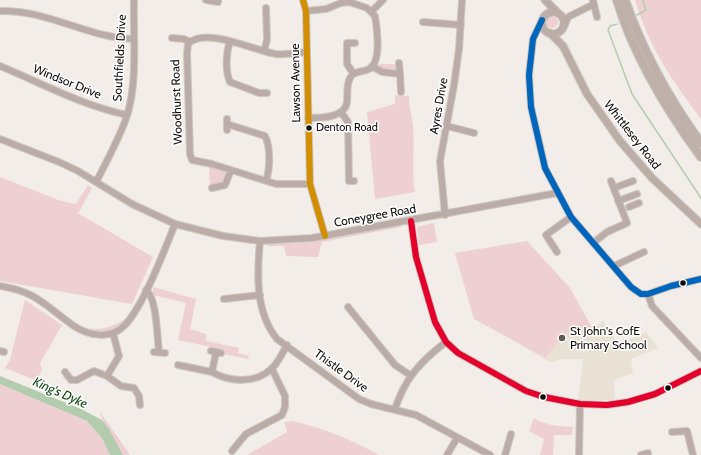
<!DOCTYPE html>
<style>
body{margin:0}
canvas{display:block;background:#f2ede8}
</style>
<canvas width="701" height="455"></canvas>
<script>
const ctx = document.querySelector('canvas').getContext('2d');
ctx.lineJoin = 'round';
function fillPath(path, color) { ctx.fillStyle = color; ctx.fill(path, 'evenodd'); }
function trace(path, color, width, dash) { ctx.strokeStyle = color; ctx.lineWidth = width; ctx.lineCap = dash ? 'butt' : 'round'; ctx.setLineDash(dash || []); ctx.stroke(path); }
function write(font, color, halo, rows, align = 'center') {
  ctx.font = font + ' Cabin,sans-serif'; ctx.lineWidth = 3; ctx.setLineDash([]); ctx.textBaseline = 'middle'; ctx.strokeStyle = halo; ctx.fillStyle = color; for (const [text, x, y, turn = 0] of rows) {
    ctx.save(); ctx.translate(x, y); ctx.rotate((+turn || 0) * Math.PI / 180); ctx.textAlign = isNaN(turn) ? turn : align; if (halo) ctx.strokeText(text, 0, 0); ctx.fillText(text, 0, 0); ctx.restore();
  }
}
const built = new Path2D(`
 M554 272 570 288 592 328 603 321 619 344 646 332 658 348 631 359 633 373 614 380 615 400H578L583 359H561L550 362 488 326Z`);
const green = new Path2D(`
 M635 0H701V119C671 79 650 49 635 0Z
 M546 22a6 6 0 1 1 12 0a6 6 0 1 1-12 0Z
 M378 64H397V67L393 72 382 70Z
 M395 95 409 96C409 107 412 116 413 127 415 149 411 170 415 192L375 199 367 112 395 104Z
 M209 167 218 168 226 172V179L220 185H210Z
 M0 177 61 201 76 204 88 185 92 188 79 212H76L153 257 132 304 0 281Z
 M432 223 434 224 437 242 419 245 417 227Z
 M401 225V227L322 242 318 257 286 256 284 246H267V244L306 242Z
 M527 241 570 288 592 328C581 334 581 330 570 333 563 334 550 351 546 358L474 319 455 253Z
 M153 287 196 299 190 329 206 334V341L239 348 238 353 249 356 248 359 219 353 220 349 178 340 186 303 153 295Z
 M25 300 62 325 40 363 42 369 37 381 5 368 10 360Z
 M126 318 127 320C114 335 97 334 80 327 99 331 110 329 126 318Z
 M0 384 87 421 102 438 110 455H0Z
 M100 412 130 455H123C117 443 102 423 100 412Z
 M534 418C547 426 558 426 573 427L572 435H554L553 455H540L544 439 529 431Z
 M292 421C326 429 348 438 379 455H247L287 432 284 422Z`);
const water = new Path2D(`
 M0 376 81 409 102 420 109 429 123 455H110L102 438 87 421 0 384Z`);
const stream = new Path2D(`
 M637 15 646 10 643 0
 M617 24 610 26 608 30 632 94 701 198`);
const minor = new Path2D(`
 M206 0 218 2V0
 M303 0 306 11 310 184 325 236
 M593 0 597 17
 M0 11C46 9 88 38 133 39
 M306 11 326 9 341 3 349 2 367 8 375 16C377 29 382 62 369 69 362 73 354 70 350 78 346 85 348 94 347 102 345 118 320 118 308 118
 M371 12 383 0
 M542 20 533 39 529 75 531 107 545 168 571 217 631 287 641 294H648L671 286 701 279
 M423 22 461 25
 M564 27 568 17 594 4
 M172 38 184 39 190 42
 M230 41C226 53 225 71 230 82L259 93H267
 M264 51 267 40 266 8
 M307 52C297 53 285 55 276 54 255 51 205 26 188 44L187 53 190 154 192 160 212 164 276 184H310
 M399 63 400 74
 M0 66C41 83 83 106 127 115
 M372 66 382 72 400 74 401 92
 M353 73 347 64V43H355
 M341 112 348 122 349 181H354
 M227 119V130
 M227 124 265 136C271 148 270 169 266 181
 M447 126 474 133
 M0 139 59 162 78 171 132 204 175 224 223 236 260 241 312 238 557 193
 M96 182C107 161 119 139 127 116 138 80 133 37 134 0
 M212 188 225 185 231 170
 M614 188 633 181
 M618 201 637 194
 M629 207 639 203
 M445 215 440 161 454 85 459 49 462 0
 M411 221 416 257 435 322 446 342 458 353 526 391 544 397 580 404 607 405 628 402 655 394 701 371
 M260 241C257 273 255 312 277 339L359 399 371 404 416 415 490 455
 M593 243 607 232 627 223 611 181
 M557 252 546 235 571 217
 M614 266 644 252
 M0 286C38 292 45 306 74 326 89 336 111 340 125 325 144 305 164 251 175 224
 M146 290C157 298 157 337 159 351
 M648 294 652 306 701 358
 M224 299 260 295
 M348 307 395 365 410 375
 M0 351 4 352
 M211 351 221 353
 M154 352 165 353
 M178 365 212 372 216 352
 M65 372 71 380H77L94 371 107 376 121 386 134 388 139 396 140 405
 M212 372C229 382 256 384 271 369 278 364 282 353 287 345
 M107 376 119 356 113 333
 M395 409C405 378 421 361 446 342
 M672 432 687 431 693 455
 M232 451 246 434 282 415 285 407V396L272 369
 M447 455 457 438
 M505 455 511 434
 M579 455 580 404
 M641 455 648 453`);
const major = new Path2D(`
 M545 0 558 13
 M542 23a11 11 0 1 1 22 0a11 11 0 1 1-22 0Z
 M550 33 563 46 587 94 620 141 652 178 701 224`);
const highway = new Path2D(`
 M617 0C634 57 666 109 701 157
 M625 0C643 52 669 99 701 143`);
const bus1 = new Path2D(`
 M411 221 416 257 435 322 446 342 458 353 526 391 544 397 580 404 607 405 628 402 655 394 701 371`);
const bus2 = new Path2D(`
 M303 0 306 11 310 184 325 236`);
const bus3 = new Path2D(`
 M542 20 533 39 529 75 531 107 545 168 571 217 631 287 641 294H648L671 286 701 279`);
const markers = [
 [309,128,3.5,"#0e0b08"],
 [683,283,3.5,"#0e0b08"],
 [562,338,4,"#5e5a56"],
 [668,388,3.5,"#0e0b08"],
 [543,397,3.5,"#0e0b08"]
];
const busNames = [
 ["Denton Road",316,128]
];
const streetNames = [
 ["Southfields Drive",120,58,-87],
 ["Windsor Drive",67,82,22],
 ["Lawson Avenue",296,83,-91],
 ["Woodhurst Road",177,102,-92],
 ["Ayres Drive",439,106,-80],
 ["Whittlesey Road",632,135,52],
 ["Coneygree Road",375,216,-10],
 ["Thistle Drive",341,371,36]
];
const poiNames = [
 ["St John's CofE",570,331],
 ["Primary School",570,345]
];
const waterNames = [
 ["King's Dyke",60,393,24]
];
fillPath(built, '#eae1d5');
fillPath(green, '#eecfd2');
fillPath(water, '#b2ccad');
trace(stream, '#b2ccad', 1.5);
trace(minor, '#cdc9c5', 8);
trace(major, '#cdc9c5', 9);
trace(highway, '#cdc9c5', 10);
trace(minor, '#bbaca7', 6);
trace(major, '#bcada7', 7);
trace(highway, '#bfb1a9', 8);
trace(bus1, '#e4002b', 6);
trace(bus2, '#d48f01', 6);
trace(bus3, '#0065bd', 6);
for (const [x, y, r, color] of markers) { const dot = new Path2D(); dot.arc(x, y, r, 0, 2 * Math.PI); ctx.fillStyle = color; ctx.fill(dot); trace(dot, '#fff', 1.5); }
write('11px', '#0e0b08', '#fff', busNames, 'left');
write('12px', '#0e0b08', '#fff', streetNames);
write('12px', '#0e0b08', '#fff', poiNames, 'left');
write('italic 13px', '#0f4811', '#fff', waterNames);
</script>
